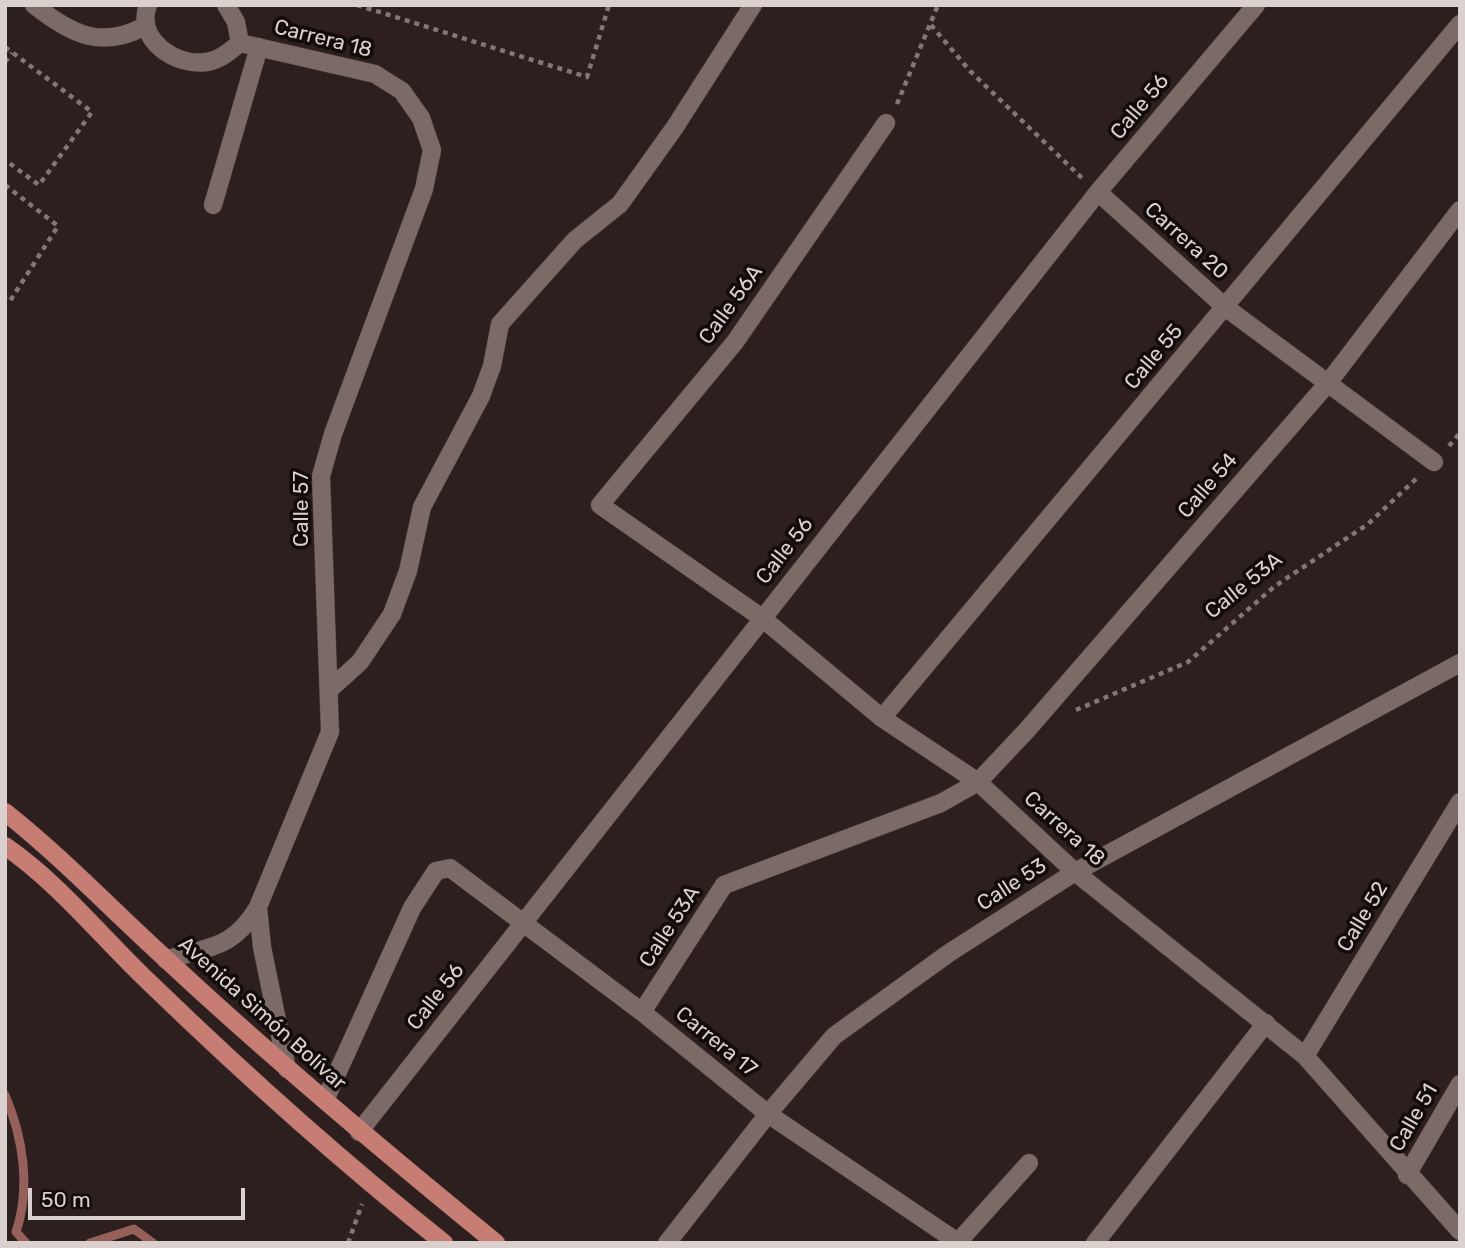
<!DOCTYPE html>
<meta charset="utf-8">
<style>
body{margin:0}
#map{position:relative;width:1465px;height:1248px;overflow:hidden;background:#2d1f1d;font-family:Rubik,sans-serif}
canvas{display:block}
.frame{position:absolute;inset:0;border:7px solid #dad0ce;pointer-events:none}
.scale{position:absolute;left:28px;top:1188px;width:217px;height:32px;box-sizing:border-box;border:4px solid #dad0ce;border-top:0;padding-left:9px;font-size:21px;line-height:24px;white-space:nowrap;color:#dad0ce;-webkit-text-stroke:5px #110b0a;paint-order:stroke}
</style>
<div id="map">
<canvas width="1465" height="1248"></canvas>
<div class="frame"></div>
<div class="scale">50 m</div>
</div>
<script>
const ctx = document.querySelector('canvas').getContext('2d');
ctx.lineJoin = 'round';
function trace(path, color, width, dash) { ctx.strokeStyle = color; ctx.lineWidth = width; ctx.lineCap = dash ? 'butt' : 'round'; ctx.setLineDash(dash || []); ctx.stroke(path); }
function write(font, color, halo, rows, align = 'center') {
  ctx.font = font + ' Rubik,sans-serif'; ctx.lineWidth = 7; ctx.setLineDash([]); ctx.textBaseline = 'middle'; ctx.strokeStyle = halo; ctx.fillStyle = color; for (const [text, x, y, turn = 0] of rows) {
    ctx.save(); ctx.translate(x, y); ctx.rotate((+turn || 0) * Math.PI / 180); ctx.textAlign = isNaN(turn) ? turn : align; if (halo) ctx.strokeText(text, 0, 0); ctx.fillText(text, 0, 0); ctx.restore();
  }
}
const stream = new Path2D(`
 M5 1095C23 1137 31 1188 16 1232L26 1243
 M90 1243 134 1229 153 1243`);
const path = new Path2D(`
 M357 5 587 77 609 5
 M931 25 970 71 1083 179
 M5 47 92 112 39 185 5 160
 M5 62 12 53
 M897 104 938 5
 M5 185 58 226 10 301 5 298
 M1449 446 1460 433
 M1076 710 1188 662 1275 586 1368 524 1418 477
 M348 1243 362 1204`);
const minor = new Path2D(`
 M34 5C71 34 101 50 145 26
 M148 5C135 39 175 67 207 62 220 60 230 51 240 43
 M226 5 236 22 240 43
 M886 123 735 342 600 505 762 618 882 718 978 782 1075 872 1305 1056 1460 1231
 M1098 192 1225 307 1434 462
 M213 205 259 47
 M330 689 360 662 392 614 408 571 422 507 481 396 492 366 500 324 575 240 620 204 675 127 753 5
 M882 718 1460 24
 M258 907 262 947 287 1069
 M166 960C210 946 233 949 258 907L330 732 321 476 333 434 424 189 432 150 421 118 402 91 375 74 240 43
 M642 1012 724 885 941 803 978 782 1027 730 1328 383 1460 210
 M1305 1056 1460 802
 M325 1100 412 908 436 871 450 868 642 1012 768 1114 959 1243
 M359 1132 1098 192 1256 5
 M1407 1175 1460 1084
 M958 1242 1029 1163
 M667 1243 768 1114 834 1036 949 953 1075 872 1460 663
 M1095 1243 1266 1023`);
const major = new Path2D(`
 M5 812C63 858 112 910 166 959 272 1058 383 1151 496 1243
 M5 846C60 884 103 939 152 985 245 1075 342 1162 444 1243`);
const streetNames = [
 ["Carrera 18",323,39,14],
 ["Calle 56",1140,107,-50],
 ["Carrera 20",1186,241,42],
 ["Calle 56A",731,305,-54],
 ["Calle 55",1154,357,-50],
 ["Calle 54",1208,486,-49],
 ["Calle 57",302,509,-90],
 ["Calle 56",785,551,-52],
 ["Calle 53A",1244,586,-39],
 ["Carrera 18",1064,829,42],
 ["Calle 53",1012,885,-33],
 ["Calle 52",1363,917,-59],
 ["Calle 53A",670,927,-57],
 ["Calle 56",436,997,-52],
 ["Avenida Simón Bolívar",262,1014,42],
 ["Carrera 17",716,1042,39],
 ["Calle 51",1414,1118,-60]
];
trace(stream, '#946059', 9);
trace(minor, '#483d3b', 19);
trace(major, '#483d3b', 19);
trace(path, '#837775', 4.5, [5, 5]);
trace(minor, '#7c6a67', 18);
trace(major, '#c77d73', 18);
write('21px', '#dad0ce', '#110b0a', streetNames);
</script>
